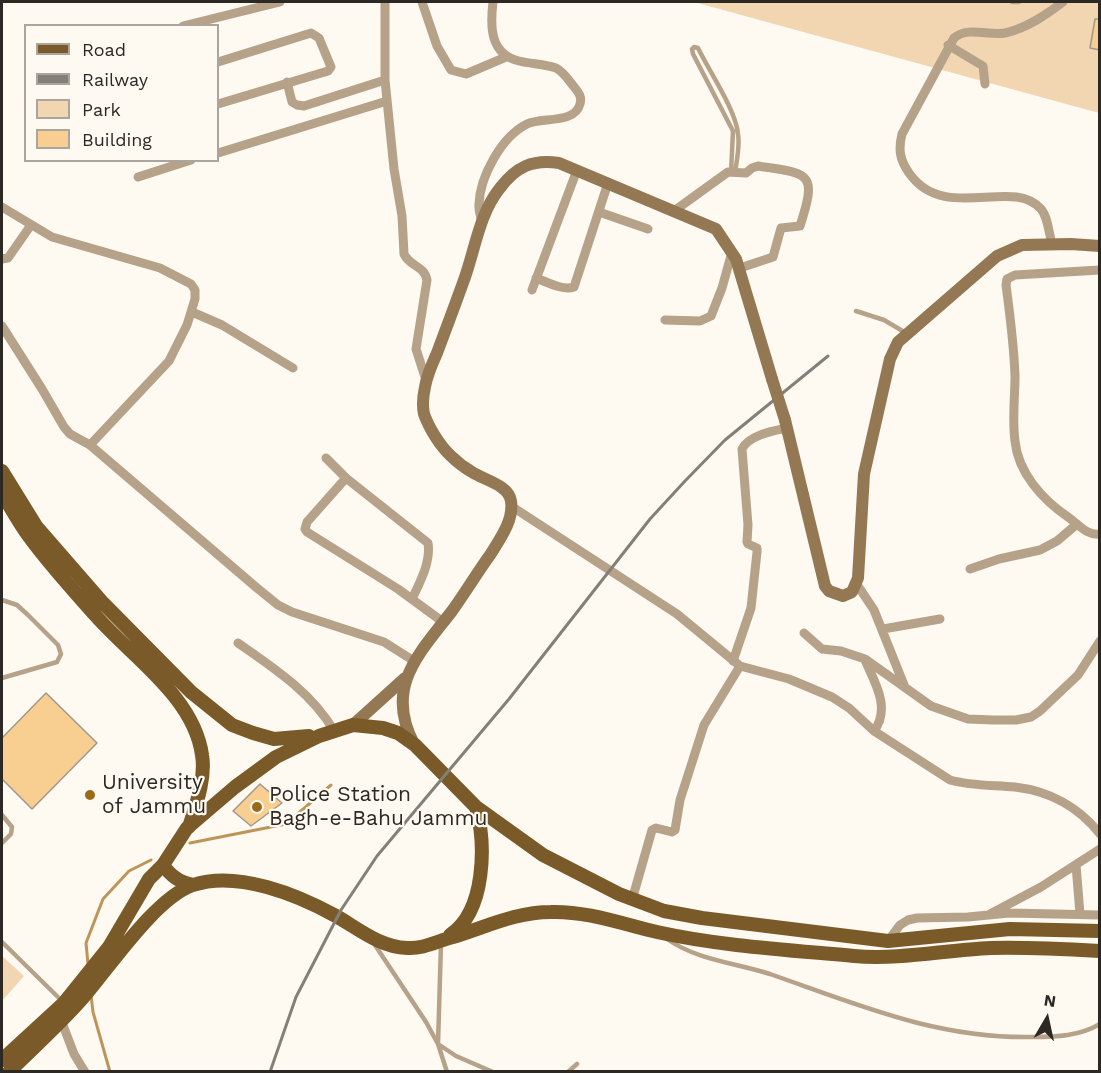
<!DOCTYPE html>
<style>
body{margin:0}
#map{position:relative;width:1101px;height:1073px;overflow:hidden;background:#fef9f1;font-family:"Work Sans",sans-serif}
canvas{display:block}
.frame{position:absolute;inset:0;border:3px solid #2c2824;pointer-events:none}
.legend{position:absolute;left:24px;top:24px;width:195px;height:138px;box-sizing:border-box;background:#fef9f1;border:2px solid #aaa59f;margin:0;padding:8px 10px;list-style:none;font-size:18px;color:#2c2824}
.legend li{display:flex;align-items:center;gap:12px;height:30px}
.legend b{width:30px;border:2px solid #aaa59f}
.north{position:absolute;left:1017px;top:989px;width:60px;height:60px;-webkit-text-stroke:4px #fef9f1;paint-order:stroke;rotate:9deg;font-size:16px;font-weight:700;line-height:24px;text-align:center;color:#2c2824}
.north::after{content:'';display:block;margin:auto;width:21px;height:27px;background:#2c2824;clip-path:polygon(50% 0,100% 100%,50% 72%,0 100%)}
</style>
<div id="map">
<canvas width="1101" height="1073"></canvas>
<div class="frame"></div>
<ul class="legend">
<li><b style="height:8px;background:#7b5a29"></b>Road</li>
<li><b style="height:8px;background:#837f79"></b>Railway</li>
<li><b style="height:16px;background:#f1d6b1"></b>Park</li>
<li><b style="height:16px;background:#f9ce91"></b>Building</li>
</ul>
<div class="north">N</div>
</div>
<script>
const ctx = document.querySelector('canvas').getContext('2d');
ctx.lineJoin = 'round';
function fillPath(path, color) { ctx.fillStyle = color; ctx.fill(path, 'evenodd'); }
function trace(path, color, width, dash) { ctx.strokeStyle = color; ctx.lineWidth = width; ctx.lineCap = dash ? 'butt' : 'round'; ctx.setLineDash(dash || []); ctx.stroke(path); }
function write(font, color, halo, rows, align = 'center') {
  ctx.font = font + ' "Work Sans",sans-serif'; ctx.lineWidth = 4.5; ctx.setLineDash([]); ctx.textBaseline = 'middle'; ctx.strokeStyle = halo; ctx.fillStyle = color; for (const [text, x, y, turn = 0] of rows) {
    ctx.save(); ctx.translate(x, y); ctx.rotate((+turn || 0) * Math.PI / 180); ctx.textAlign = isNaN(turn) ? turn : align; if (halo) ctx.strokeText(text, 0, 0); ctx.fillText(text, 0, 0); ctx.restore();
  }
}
const green = new Path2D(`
 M694 2H1099V113Z
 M2 956 24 976 2 1001Z`);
const stream = new Path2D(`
 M190 843 286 824 331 785
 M88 964 86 943 103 899 129 871 151 860
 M91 995 93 1012 110 1072`);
const building = new Path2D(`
 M1095 19H1100V50L1090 48Z
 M46 693 97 743 32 809 2 779V738Z
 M260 784 282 803 251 826 233 811Z`);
const lane = new Path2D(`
 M1012 2H1019
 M731 172 733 131 693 54 692 49 694 47 698 48C709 71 736 110 738 134 740 146 737 160 735 172
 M856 311 884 320 906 333
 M2 600 17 605 28 615 58 645 61 654 57 662 2 678
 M2 815 12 827 11 834 2 843
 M667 939C697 960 736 963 770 974 859 1005 937 1039 1033 1037 1056 1037 1080 1036 1100 1024
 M2 942 62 1001
 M373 942 426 1022 438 1044 447 1072
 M441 944 438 1044 456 1056 493 1072
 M568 1072 577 1064`);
const street = new Path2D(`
 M385 2V80L394 169 402 216 404 254C410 267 424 265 427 280L416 349 426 380
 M422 2 437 46 451 70 466 74 506 57
 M183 26 280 2
 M948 45 983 66 985 84
 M218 62 311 33 319 38 331 67 328 71 218 104
 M287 82 292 102 297 105 304 106 385 80
 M218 153 387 101
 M138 177 191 160
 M2 207 52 237 160 268 191 284 195 290V299L187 325 169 361 90 445
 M674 211 728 172 746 173 752 168 758 166C809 174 818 171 800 226L781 228 773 257 740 268
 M599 212 648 229
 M482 223C481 217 478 210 479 204 480 177 501 137 527 124 542 117 575 124 580 104 582 97 579 93 575 88 569 81 564 72 556 68 545 64 531 64 519 61 490 54 490 27 493 2
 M1052 244C1049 234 1048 217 1041 209 1012 176 945 224 909 173 900 160 898 150 902 134L954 38C968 26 988 36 1005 33 1027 28 1046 15 1063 2
 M2 259 8 258 31 225
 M1100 270 1015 275 1007 279 1006 285C1010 315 1014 345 1015 376 1015 397 1012 419 1015 441 1018 473 1043 500 1068 517 1078 524 1087 536 1100 534
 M536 278C547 282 563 291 574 287L608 183
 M532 290 577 170
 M192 312 222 325 293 368
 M665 320 700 321 711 316 722 288 732 252
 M2 326 42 389 64 427 70 434 90 445 257 588 278 605 292 612 384 642 414 661
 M326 458 346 478 428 543C431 562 420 582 412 599
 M346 478 307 522 305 529 307 532 398 589 443 622
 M511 506 677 614 740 666
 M970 569 999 559 1040 550 1057 541 1077 524
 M856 583 874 610 904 685
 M883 629 940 619
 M804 633 822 649 841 651 865 659 931 706 968 719 993 720H1016L1031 717 1040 711 1078 675 1100 641
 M238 643C274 668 312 693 334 731
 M865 660C875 683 891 708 874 731
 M733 661 751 608 757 552V548L748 544 747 542 748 525 742 449C749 435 773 431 787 428
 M1076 865 1080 914
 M632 900 652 830 656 828 672 832 675 830 680 800 704 725 740 666 789 679 832 697 849 708 874 731 950 780C971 786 993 785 1015 787 1049 791 1079 807 1100 834
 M990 914 1041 887 1100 849
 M888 941 900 925 908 920 917 918 968 917 1009 913 1100 915
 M61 1020 74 1054 85 1072`);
const secondary = new Path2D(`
 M785 420 825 586 829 591 843 596 852 592 858 578 864 474 890 359 898 342 997 256 1022 245 1071 244 1100 246
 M353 725 405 678
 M414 744C384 687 419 654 452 611 465 593 477 573 490 555 500 539 514 520 511 501 509 485 484 480 472 472 465 468 457 462 451 456 440 446 429 428 424 414 422 405 423 396 425 387 427 375 432 364 437 353 446 329 455 305 464 280 475 250 479 214 500 188 516 167 532 159 559 163L716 229 736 259 772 379`);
const primary = new Path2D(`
 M2 471 36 526 103 603 191 692 232 725 253 733 274 739 309 736
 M2 493C11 508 20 525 31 539 51 566 74 591 96 616 132 657 194 697 202 755 206 778 196 805 189 827
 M163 865C171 876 179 882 193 885
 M450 935C486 911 486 844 476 807
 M2 1060 64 1003 109 947 149 879 163 865 187 828 235 787 276 757 319 736 353 725 383 728 398 733 415 745 476 807 543 855 619 894 664 911 702 918 888 941 1010 929 1100 931
 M9 1072C33 1048 59 1025 81 1000 109 968 155 898 193 885 237 870 298 895 336 916 359 929 380 947 407 948 424 949 437 941 453 937 486 927 516 912 551 912 588 911 622 924 657 932 720 946 789 950 854 956 900 960 945 950 991 948 1027 947 1064 949 1100 951`);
const rail = new Path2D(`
 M270 1072 296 997 341 910 377 856 509 699 650 519 685 481 725 440 828 356`);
const secondaryBridge = new Path2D(`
 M772 379 785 420`);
const markers = [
 [90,795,6,"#986a1a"],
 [257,807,6,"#986a1a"]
];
const poiNames = [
 ["University",102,783],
 ["of Jammu",102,807],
 ["Police Station",269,795],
 ["Bagh-e-Bahu Jammu",269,819]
];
fillPath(green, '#f1d6b1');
trace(stream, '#be9559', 3);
fillPath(building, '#f9ce91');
trace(building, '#a1988d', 1.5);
trace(lane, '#b5a289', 4.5);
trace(street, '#b5a289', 9);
trace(secondary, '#937853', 12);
trace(primary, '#7b5a29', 14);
trace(rail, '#837f79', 3);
trace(secondaryBridge, '#937853', 12);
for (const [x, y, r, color] of markers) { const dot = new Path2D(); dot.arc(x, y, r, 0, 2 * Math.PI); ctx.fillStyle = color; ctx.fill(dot); trace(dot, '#fef9f1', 2); }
write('21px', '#2c2824', '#fef9f1', poiNames, 'left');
</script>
